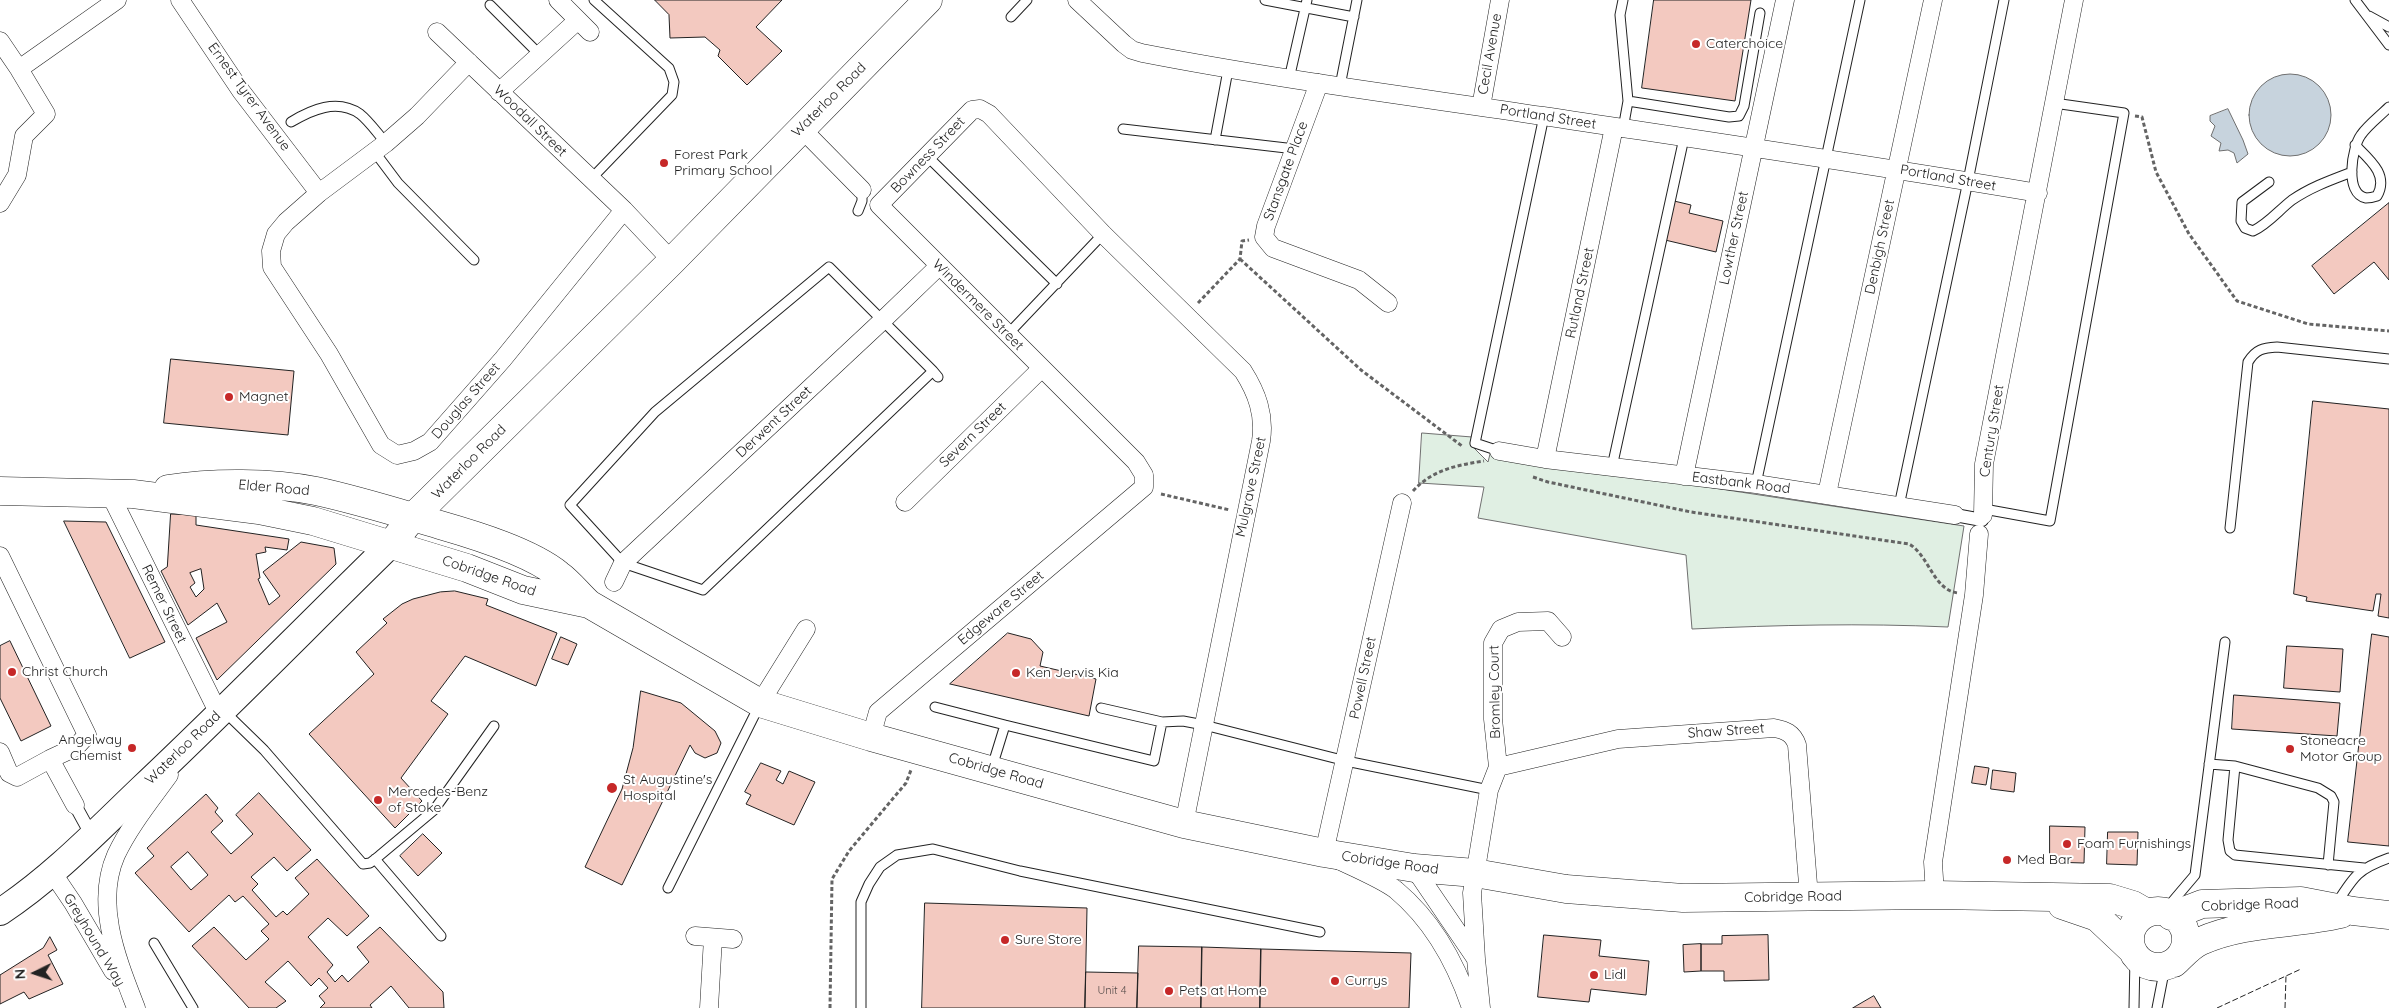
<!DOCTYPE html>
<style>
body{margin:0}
#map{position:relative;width:2389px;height:1008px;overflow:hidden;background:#fff;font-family:Quicksand,sans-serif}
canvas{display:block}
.north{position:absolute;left:10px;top:948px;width:50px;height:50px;-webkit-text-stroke:4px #fff;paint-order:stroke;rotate:266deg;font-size:14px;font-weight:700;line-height:20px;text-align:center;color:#222}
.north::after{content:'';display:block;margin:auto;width:18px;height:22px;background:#222;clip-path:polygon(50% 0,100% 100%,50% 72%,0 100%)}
</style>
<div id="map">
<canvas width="2389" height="1008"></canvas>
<div class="north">N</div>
</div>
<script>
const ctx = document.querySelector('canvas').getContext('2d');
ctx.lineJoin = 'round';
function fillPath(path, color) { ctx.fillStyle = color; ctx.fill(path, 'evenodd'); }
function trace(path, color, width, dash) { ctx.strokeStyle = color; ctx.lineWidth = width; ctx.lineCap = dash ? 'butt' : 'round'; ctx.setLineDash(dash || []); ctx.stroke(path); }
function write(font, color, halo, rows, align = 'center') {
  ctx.font = font + ' Quicksand,sans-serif'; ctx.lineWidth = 4; ctx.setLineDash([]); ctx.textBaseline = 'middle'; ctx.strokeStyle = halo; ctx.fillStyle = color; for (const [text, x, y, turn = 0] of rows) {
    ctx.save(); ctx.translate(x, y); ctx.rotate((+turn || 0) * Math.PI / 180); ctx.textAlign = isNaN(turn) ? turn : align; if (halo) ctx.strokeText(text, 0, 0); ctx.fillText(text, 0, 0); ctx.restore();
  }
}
const green = new Path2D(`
 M1422 433 1472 437 1471 445 1488 462 1490 454 1964 526 1948 627C1862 623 1778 625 1692 629L1686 555 1478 518 1484 487 1419 483Z`);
const water = new Path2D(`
 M2249 115a41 41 0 1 1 82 0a41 41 0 1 1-82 0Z
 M2228 109 2243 140 2248 154 2237 163 2234 153 2228 150 2219 151 2221 143 2211 136 2215 126 2210 121V116Z`);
const building = new Path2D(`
 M655 0H782L756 27 782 51 747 85 718 56 720 50 705 37 670 38 669 15Z
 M1654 0H1751L1735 101 1642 88Z
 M1674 201 1691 205 1689 213 1723 221 1716 252 1665 240Z
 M2389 203V280L2374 262 2334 294 2312 266Z
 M171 359 294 371 288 435 164 423Z
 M2313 401 2389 409V618L2378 616 2381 594H2376L2373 611 2306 601 2307 597 2294 594Z
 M171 514 196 515V525L289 539 287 550 265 547 266 552 256 554 260 578 258 579 269 605 280 596 263 572 301 542 334 548 336 564 217 680 196 638 227 622 217 603 188 625 161 571 167 567ZM201 569 204 589 196 597 190 587 195 583 190 573Z
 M64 521 106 522 165 642 130 658Z
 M455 591 488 599 486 605 557 633 536 686 465 656 431 701 448 714 401 778 422 801 395 828 309 734 374 674 356 652 387 623 383 619 402 604 413 599 440 592Z
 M1008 633 1031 639 1043 652 1040 666 1096 679 1089 716 950 684Z
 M2372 634 2389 637V846L2348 842Z
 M561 637 577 644 568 665 552 659Z
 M10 641 51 726 21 741 0 698V646Z
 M2287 646 2343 649 2340 692 2284 688Z
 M641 691 681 703 715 731 721 743 717 753 705 758 695 753 690 745 622 885 585 867 622 789 633 748Z
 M2234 695 2340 703 2337 736 2232 729Z
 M761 763 781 771 776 780 783 784 789 771 815 782 794 825 746 804 751 795 745 792Z
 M1975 766 1989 768 1986 785 1972 783Z
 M1993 770 2016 773 2014 792 1991 789Z
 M259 793 311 850 287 871 274 857 251 877 258 884 252 890 276 917 283 911 287 915 309 894 295 878 317 859 369 916 347 936 328 918 308 937 333 965 327 972 335 982 342 975 348 982 369 962 357 947 380 927 443 992 444 1008H409L391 986 370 1005 372 1008H320L325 1003 319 996 328 988 319 978 311 986 288 961 265 982 286 1001 276 1008H249L192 946 214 927 246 960 269 939 261 931 269 924 243 896 235 902 229 895 189 932 135 873 154 856 147 848 206 794 218 808 215 812 223 821 211 832 231 854 253 834 236 815ZM188 852 208 875 191 890 171 867Z
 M2050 826 2085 827 2084 863 2050 862Z
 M2108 832H2138L2137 865 2107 864Z
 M423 834 442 853 418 876 400 856Z
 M925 903 1087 908 1085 1008H922Z
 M1544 935 1601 940 1599 956 1649 961 1646 995 1591 989 1589 1002 1538 997Z
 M1768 935 1769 980 1724 981V971H1701V944H1722V936Z
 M50 937 57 950 48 955 63 984 29 999 24 992 0 1004V975L43 948Z
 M1701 944V971L1684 972 1683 945Z
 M1139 946 1202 947 1201 1008H1137Z
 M1202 947 1261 949 1260 1008H1201Z
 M1261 949 1411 953 1409 1008H1260Z
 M1086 972 1138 973 1137 1008H1085Z
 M1874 996 1881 1008H1853Z`);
const path = new Path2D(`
 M2135 116 2142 117 2156 172 2189 234 2237 301 2308 324 2389 331
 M1240 259 1361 370 1462 446
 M1198 303 1240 259 1242 241 1249 240
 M1533 477 1548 482 1691 512 1909 544C1929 555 1933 590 1958 593
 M1413 491C1432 470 1457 465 1484 461
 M1161 494 1230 510
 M830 1008 832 879 849 851 906 783 911 770`);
const service = new Path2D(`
 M1265 0 1354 17
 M1623 0 1620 15 1628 101 1623 129
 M2355 0 2389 45
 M490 5 540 55
 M2369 16 2389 27
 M1011 17 1027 0
 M1289 79 1307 0
 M1340 86 1357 0
 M1628 101 1729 117 1739 116 1744 106 1760 13
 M291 122C311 110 337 98 360 114 369 121 378 134 386 143
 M1123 129 1295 149
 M1215 140 1228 70
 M2355 145C2370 160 2389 175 2377 196 2374 197 2369 198 2366 198 2344 194 2352 147 2361 135 2368 125 2380 116 2389 107
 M374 151 398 183 474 260
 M927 156 1057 284
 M591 179 672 95 674 82 669 68 594 0
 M2269 182 2242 202 2241 221 2245 228 2253 231C2268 224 2279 210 2292 200 2311 187 2331 180 2352 172
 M858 211 862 201V190
 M1009 333 1103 234
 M933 371 703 590 623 563 570 505 655 412 829 267 933 371 938 377
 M1499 451 1475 443 1544 116
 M1612 467 1684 138
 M1756 484 1860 0
 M1899 506 1968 181 2004 0
 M1984 509 2050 521 2124 113 2054 103
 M2230 528 2248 362C2256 349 2263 348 2277 347L2389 359
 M935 707 1005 725
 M1101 708 1162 722 1183 721 1204 725 1346 761 1489 790
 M225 712 264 750 363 864 370 863 379 856 434 810 494 726
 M2209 764 2235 766 2228 840 2230 851 2235 855 2364 868
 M2235 766 2318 788 2331 796 2334 802 2328 865
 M992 767 1005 725 1154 761 1162 722
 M375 859 441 936
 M668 888 759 706
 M2337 903C2354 876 2358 869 2389 858
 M2167 908 2195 875 2225 642
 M154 943 193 1008
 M861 1008V902L869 884 880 867 897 855 933 849 1020 871 1320 932
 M2134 1008 2135 957
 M2157 1008 2165 967`);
const pedestrian = new Path2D(`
 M1955 515 1982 520
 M75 805 92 836`);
const minor = new Path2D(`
 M180 0 241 91 319 193
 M558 0 590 32
 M1077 0 1124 44 1132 50 1142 53C1275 79 1409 96 1543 116 1708 141 1873 165 2038 193
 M437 32 624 210
 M0 41 19 69 46 114 24 136 17 175 0 203
 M469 62 417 116 386 143 319 193 286 222 276 234 271 251 272 267 329 354 381 445 397 455 414 451 430 442 503 359 624 210 672 261
 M19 69 117 0
 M1319 83 1266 226 1264 237 1273 248 1359 280 1388 303
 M499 92 578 20
 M1481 107 1500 0
 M801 128 862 190
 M1499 451 1545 459 1756 484 1955 515
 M1545 459 1614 127
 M1684 476 1785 0
 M110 494 219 714
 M1827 494 1933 0
 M905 502 1042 368
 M1402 503 1324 853C1343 863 1381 878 1396 890 1433 921 1456 963 1471 1008
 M1983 515 1984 464 2074 0
 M0 556 87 735 76 747 50 759 75 805
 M614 582 623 563 883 320 939 266
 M760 703 806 629
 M871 737 878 712 1144 487V475L1136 462 879 205 972 110 980 109 989 114 1103 234 1243 371C1257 393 1265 415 1261 441L1184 824
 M0 752 9 773 17 777 50 759
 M1498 767 1618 739 1774 728C1785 730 1793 733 1797 745L1809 897
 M1414 868 1476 959 1481 1008
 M52 872 73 903 113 971
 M1935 895 1933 862 1974 595 1979 534
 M695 936 733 939
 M1476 959 1472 893 1489 790 1498 767 1493 719V643L1501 629 1518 622 1548 621 1562 637
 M136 1008C118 961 94 905 116 855 129 827 151 800 169 775
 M709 1008 713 938`);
const primary = new Path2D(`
 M0 912C52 878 97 831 142 788 227 708 308 625 391 544`);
const trunk = new Path2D(`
 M168 489C212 482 272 482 316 491 358 500 399 513 440 525 475 535 531 552 559 575 570 583 579 595 589 604
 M0 491 133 494 259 510 313 521 467 568 523 590 589 604 760 703 871 737 1184 824 1324 853 1414 868 1475 873 1566 889 1683 898 1935 895 2110 898 2133 905 2147 913
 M391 544 413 517 672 261 928 0
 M2062 905 2097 917 2131 949
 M2130 939a28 28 0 1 1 56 0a28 28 0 1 1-56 0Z
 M2171 916 2202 904 2301 901 2353 911 2389 915
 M2174 963C2182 956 2191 945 2201 941 2246 921 2295 925 2341 914`);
const fence = new Path2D(`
 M2217 1008 2301 969
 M2285 1008 2286 976`);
const markers = [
 [1696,44,5,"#c62828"],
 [664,163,5,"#c62828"],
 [229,397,5,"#c62828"],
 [12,672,5,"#c62828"],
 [1016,673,5,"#c62828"],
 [132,748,5,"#c62828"],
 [2290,749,5,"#c62828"],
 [612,788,6,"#c62828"],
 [378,800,5,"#c62828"],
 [2067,844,5,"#c62828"],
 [2007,860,5,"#c62828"],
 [1005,940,5,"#c62828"],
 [1594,975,5,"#c62828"],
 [1335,981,5,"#c62828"],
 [1169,991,5,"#c62828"]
];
const numberNames = [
 ["Unit 4",1112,991]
];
const poiNames = [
 ["Caterchoice",1706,44],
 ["Forest Park",674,155],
 ["Primary School",674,171],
 ["Magnet",239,397],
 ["Christ Church",22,672],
 ["Ken Jervis Kia",1026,673],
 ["Angelway",122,740,"right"],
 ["Chemist",122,756,"right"],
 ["Stoneacre",2300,741],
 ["Motor Group",2300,757],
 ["St Augustine's",623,780],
 ["Hospital",623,796],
 ["Mercedes-Benz",388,792],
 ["of Stoke",388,808],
 ["Foam Furnishings",2077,844],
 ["Med Bar",2017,860],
 ["Sure Store",1015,940],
 ["Lidl",1604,975],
 ["Currys",1345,981],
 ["Pets at Home",1179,991]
];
const streetNames = [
 ["Cecil Avenue",1490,54,-80],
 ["Ernest Tyrer Avenue",249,97,54],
 ["Waterloo Road",829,100,-45],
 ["Portland Street",1548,117,9],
 ["Woodall Street",530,121,44],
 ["Bowness Street",928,155,-46],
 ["Stansgate Place",1286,171,-70],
 ["Portland Street",1948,178,10],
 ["Lowther Street",1734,238,-78],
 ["Denbigh Street",1880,247,-78],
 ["Rutland Street",1580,293,-78],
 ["Windermere Street",978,305,45],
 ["Douglas Street",466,401,-49],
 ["Derwent Street",774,422,-43],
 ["Century Street",1992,431,-81],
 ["Severn Street",973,435,-44],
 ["Waterloo Road",469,462,-45],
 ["Eastbank Road",1741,483,7],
 ["Mulgrave Street",1251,487,-78],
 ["Elder Road",274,488,5],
 ["Cobridge Road",489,576,19],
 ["Remer Street",164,604,64],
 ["Edgeware Street",1001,608,-40],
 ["Powell Street",1363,678,-78],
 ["Bromley Court",1495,692,-91],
 ["Shaw Street",1726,731,-4],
 ["Waterloo Road",183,748,-44],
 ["Cobridge Road",996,771,16],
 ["Cobridge Road",1390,863,8],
 ["Cobridge Road",1793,897,-1],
 ["Cobridge Road",2250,905,-2],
 ["Greyhound Way",94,940,59]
];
fillPath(green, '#e0efe3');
trace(green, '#6f6f6f', 1);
fillPath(water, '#c7d3dd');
trace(water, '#6f6f6f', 1);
fillPath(building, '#f3c9c0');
trace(building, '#222', 1);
trace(service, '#222', 11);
trace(pedestrian, '#222', 14);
trace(minor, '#222', 19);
trace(primary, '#222', 28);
trace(trunk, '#222', 29);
trace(path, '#646464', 3, [4, 2.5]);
trace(service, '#fff', 9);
trace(pedestrian, '#fff', 12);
trace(minor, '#fff', 18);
trace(primary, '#fff', 26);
trace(trunk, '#fff', 28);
trace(fence, '#222', 1, [6, 2.5]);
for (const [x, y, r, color] of markers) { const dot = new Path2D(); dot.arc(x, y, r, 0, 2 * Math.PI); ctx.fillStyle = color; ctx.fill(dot); trace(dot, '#fff', 2); }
write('11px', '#564c4a', null, numberNames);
write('14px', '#222', '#fff', poiNames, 'left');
write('14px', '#222', '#fff', streetNames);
</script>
